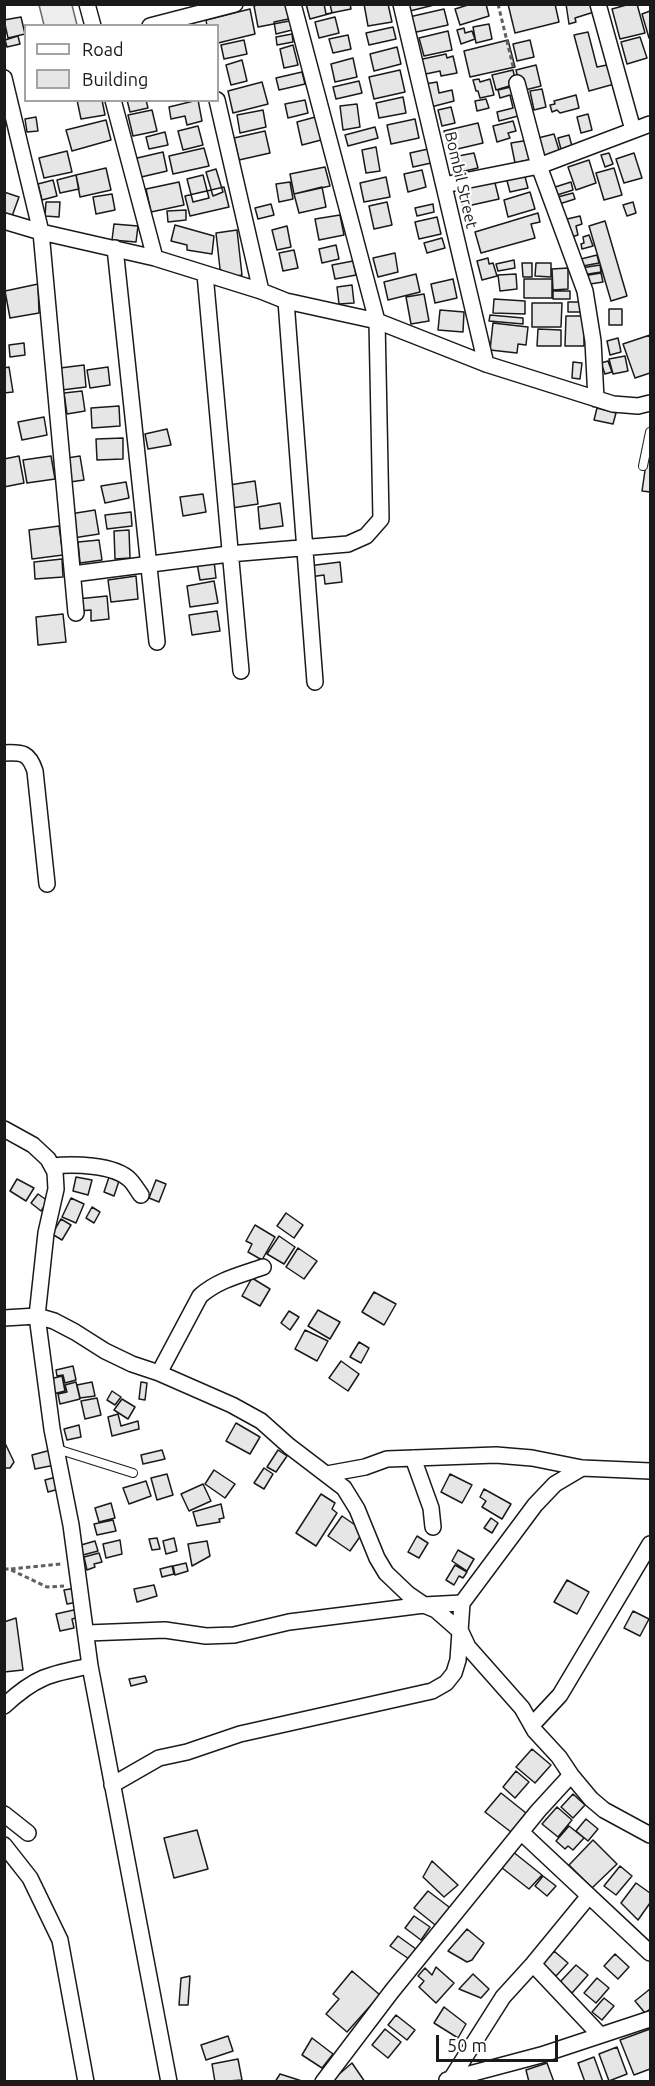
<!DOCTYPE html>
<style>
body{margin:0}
#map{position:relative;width:655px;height:2086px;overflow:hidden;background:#fff;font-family:Ubuntu,sans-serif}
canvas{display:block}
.frame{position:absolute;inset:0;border:6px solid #1a1a1a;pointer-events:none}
.legend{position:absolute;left:24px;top:24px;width:195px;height:78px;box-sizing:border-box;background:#fff;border:2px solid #a3a3a3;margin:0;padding:8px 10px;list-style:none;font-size:18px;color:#1a1a1a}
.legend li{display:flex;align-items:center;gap:12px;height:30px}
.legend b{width:30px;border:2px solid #a3a3a3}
.scale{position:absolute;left:436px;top:2035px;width:122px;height:27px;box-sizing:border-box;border:3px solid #1a1a1a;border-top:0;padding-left:8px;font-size:18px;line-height:21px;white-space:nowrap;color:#1a1a1a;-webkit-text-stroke:4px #fff;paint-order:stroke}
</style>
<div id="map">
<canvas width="655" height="2086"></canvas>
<div class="frame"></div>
<ul class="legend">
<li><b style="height:8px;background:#fff"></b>Road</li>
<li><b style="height:16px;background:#e6e6e6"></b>Building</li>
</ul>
<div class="scale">50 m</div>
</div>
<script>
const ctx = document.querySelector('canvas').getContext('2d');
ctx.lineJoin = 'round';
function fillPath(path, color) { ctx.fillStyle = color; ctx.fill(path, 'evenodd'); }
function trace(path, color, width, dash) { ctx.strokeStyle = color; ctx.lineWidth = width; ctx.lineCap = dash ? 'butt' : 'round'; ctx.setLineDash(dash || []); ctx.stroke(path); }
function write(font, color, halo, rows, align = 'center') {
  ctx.font = font + ' Ubuntu,sans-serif'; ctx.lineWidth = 4.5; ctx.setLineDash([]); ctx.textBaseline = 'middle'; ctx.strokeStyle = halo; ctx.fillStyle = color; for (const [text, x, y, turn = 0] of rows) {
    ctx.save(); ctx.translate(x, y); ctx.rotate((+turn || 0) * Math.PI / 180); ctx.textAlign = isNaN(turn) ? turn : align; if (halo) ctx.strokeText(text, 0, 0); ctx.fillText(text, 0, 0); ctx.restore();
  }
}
const built = new Path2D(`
 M39 5H72L77 25H44Z`);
const building = new Path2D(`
 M261 4H286L289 21 258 27 254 6Z
 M306 4H330L332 13 310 19Z
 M324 4H350L351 9 326 14Z
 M364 4H388L392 22 368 26Z
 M404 4H438L406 12Z
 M471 4H486L489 16 460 25 455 9Z
 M508 4H555L559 22 515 33Z
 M566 4H592L594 12 575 18 576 22 569 24Z
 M630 4H637L645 33 620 39 612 9Z
 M250 9 255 34 218 43V26H207L206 20Z
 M444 9 448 25 412 33 409 17Z
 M650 11V38H649L642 14Z
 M21 17 25 34 8 38 4 20Z
 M335 17 339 33 319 38 315 22Z
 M293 18 296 29 276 34 274 22Z
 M489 24 492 39 476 43 473 27Z
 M393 27 396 39 369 45 366 33Z
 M464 28 465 33 472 31 475 39 461 44 457 30Z
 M448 31 452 50 424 56 419 38Z
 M588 32 597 67 607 65 618 83 589 91 574 35Z
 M292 34 293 42 277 45 276 37Z
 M348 35 351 49 333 53 329 39Z
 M18 36 20 44 7 47 5 40Z
 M640 37 647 58 627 64 621 42Z
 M244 40 247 54 224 59 221 45Z
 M508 40 515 67 470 77 464 51Z
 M530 40 534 57 517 61 513 44Z
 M293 45 298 65 284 68 280 49Z
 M397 47 401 64 374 71 370 54Z
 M446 54 447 58 453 56 457 73 441 76 440 71 421 75 418 60Z
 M353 58 357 77 335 82 331 64Z
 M242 60 247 81 231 85 226 65Z
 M536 65 541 86 521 91 516 70Z
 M400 70 405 92 374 99 369 77Z
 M513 70 516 84 496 90 492 75Z
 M302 72 305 84 279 90 276 78Z
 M479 79 480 82 490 79 494 95 480 98 478 91H476L473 80Z
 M359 81 362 93 336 99 333 87Z
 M262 82 268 104 233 113 228 91Z
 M437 82 439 93 452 90 454 101 431 107 425 84Z
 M515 86 522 115 499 121 497 112 513 108 510 95 500 98 498 90Z
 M542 89 546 107 534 110 530 91Z
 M576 95 579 108 560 113 557 110 552 112 550 105 555 104 554 101Z
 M403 97 406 113 379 118 376 103Z
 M486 99 489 108 477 111 475 101Z
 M77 100H102L105 115 81 119Z
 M127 100H146L148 108 130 112Z
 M198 100 202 121 187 125 185 116 171 119 169 107Z
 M305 100 308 113 288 118 285 104Z
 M357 104 360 127 343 130 340 106Z
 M451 107 455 123 442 126 438 110Z
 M152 110 157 131 133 136 128 115Z
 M263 110 266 127 240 133 237 115Z
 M588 114 592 130 581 133 577 117Z
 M319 116 325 139 302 145 297 122Z
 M36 117 38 131 27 132 25 119Z
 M415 119 419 138 391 144 387 125Z
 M106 120 111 140 72 151 66 130Z
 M513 121 516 131 508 133 510 138 497 142 493 126Z
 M478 123 483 143 449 151 444 131Z
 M198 126 203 145 183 150 178 131Z
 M375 127 378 138 348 146 345 135Z
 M265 131 270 153 239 160 234 138Z
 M165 132 168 145 149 149 146 137Z
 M554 134 560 153 545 158 541 145 536 146 534 139Z
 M569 135 573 150 562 153 558 138Z
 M529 140 533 159 515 163 511 143Z
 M376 147 380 171 366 173 362 150Z
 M204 148 209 166 173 174 169 156Z
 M428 149 431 163 413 167 410 153Z
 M67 151 72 172 44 178 39 158Z
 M163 152 167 171 137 178 133 159Z
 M474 153 478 168 456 173 453 157Z
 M609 153 613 164 605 167 601 155Z
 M634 153 642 178 624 183 616 159Z
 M589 160 596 183 576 190 568 167Z
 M325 167 330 186 294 194 290 174Z
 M106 168 111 190 80 197 76 175Z
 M614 168 622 195 604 200 596 173Z
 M216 169 223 192 213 196 206 172Z
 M422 170 426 187 408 192 404 174Z
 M524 173 528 188 510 192 506 177Z
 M76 175 79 189 60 193 57 180Z
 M203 175 209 198 193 202 187 179Z
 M386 177 390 197 364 202 360 183Z
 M494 179 499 199 463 207 458 188Z
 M53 180 57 196 42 200 38 184Z
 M179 182 184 205 151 212 146 189Z
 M290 182 293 199 279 202 276 184Z
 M571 182 573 190 554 196 552 188Z
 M224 187 229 207 190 216 185 196Z
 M322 187 326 207 299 213 294 194Z
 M4 192 19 197 11 219 4 217Z
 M530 192 535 209 508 217 504 200Z
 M573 193 575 199 556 205 554 198Z
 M112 194 115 210 96 214 93 197Z
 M46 202H60L59 217 45 216Z
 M387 202 392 225 374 229 369 206Z
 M633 202 636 213 627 216 623 205Z
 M271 204 274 215 258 219 255 208Z
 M433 204 434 212 417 216 415 208Z
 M186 210V220L168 222 167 211Z
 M538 213 540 222 531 224 535 238 481 253 475 232Z
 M340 215 344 235 319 240 315 219Z
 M580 216 582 224 576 226 578 235 568 238 563 220Z
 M437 217 441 234 419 239 415 222Z
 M605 221 627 296 611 301 589 226Z
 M114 224 138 226 136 242 112 240Z
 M175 225 214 236 212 254 187 250V245L171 241Z
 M287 226 291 247 277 250 272 230Z
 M237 230 242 275 231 277 220 269 216 233Z
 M589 235 593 246 582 249 581 244 584 243 583 237Z
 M442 238 445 248 427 253 424 243Z
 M336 245 339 259 322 263 319 249Z
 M294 250 298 268 283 271 279 253Z
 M395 253 398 272 378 277 373 258Z
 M597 255 599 263 583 266 581 259Z
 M488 258 489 264 493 263 497 276 482 280 477 261Z
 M514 260 515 268 498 271 496 264Z
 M353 261 356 275 335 279 332 265Z
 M522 263H532V277H523Z
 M536 263H551V277L535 276Z
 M600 265 601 272 582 275 581 268Z
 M568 268V289L553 290 552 269Z
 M601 273 603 282 584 285 583 276Z
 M416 274 420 292 388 300 384 282Z
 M516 274 517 289 500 291 498 275Z
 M453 279 457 298 435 303 431 284Z
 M524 279H552V298H524Z
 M38 284 39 313 10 318 5 291Z
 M352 285 354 303 339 304 337 287Z
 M553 291H570V299H553Z
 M424 294 429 321 411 324 406 297Z
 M494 299 525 301V314L493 313Z
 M568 302H583V312H568Z
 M532 303H562L561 327H532Z
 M609 309H622V325H609Z
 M440 310 464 312 463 332 438 330Z
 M490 315 523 318V324L489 321Z
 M566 316H584V346H565Z
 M493 323 528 327 526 345 518 344 517 353 490 350Z
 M538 329 561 330V346H537Z
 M650 335V373L635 378 623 344Z
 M618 338 621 352 610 355 607 341Z
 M24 343 25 355 10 357 9 345Z
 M625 356 628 371 613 374 609 359Z
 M608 361 612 372 605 374 601 363Z
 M573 362 582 363 580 379 572 378Z
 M84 365 86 387 62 390 60 368Z
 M9 367 13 392 4 393V368Z
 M108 367 110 385 90 388 87 370Z
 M82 391 85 411 67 414 64 393Z
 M119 406 120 426 92 428 91 408Z
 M597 408 616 413 613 424 594 420Z
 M44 417 47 435 22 440 18 422Z
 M167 429 171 445 148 449 145 434Z
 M650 436V492L642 491Z
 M123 438V459L97 460 96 439Z
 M19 456 24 483 4 487V459Z
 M51 456 55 479 27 483 23 460Z
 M80 456 84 480 70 482 67 458Z
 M255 481 258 504 232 508 229 485Z
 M126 482 129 498 105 503 101 486Z
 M203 494 206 512 183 516 180 497Z
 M280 503 283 526 260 529 258 507Z
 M95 510 99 534 73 538 70 514Z
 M131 512 132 526 107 529 105 515Z
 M59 526 63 555 32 559 29 530Z
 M129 530 130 558 115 559 114 531Z
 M99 540 102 560 80 563 78 542Z
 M62 559 63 577 35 579 34 562Z
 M214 561 216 578 200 580 197 563Z
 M340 562 342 582 325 584 324 575 310 577 308 566Z
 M136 576 138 599 111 602 108 580Z
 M214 581 218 603 190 607 187 586Z
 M107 596 109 619 91 621V610L79 611 77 599Z
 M217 611 220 631 192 635 189 615Z
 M63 614 66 642 38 645 36 617Z
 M76 1177 92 1180 88 1195 73 1191Z
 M109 1177 119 1181 114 1196 104 1192Z
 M17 1179 34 1188 26 1201 10 1191Z
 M156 1180 166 1184 159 1202 149 1198Z
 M38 1194 48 1201 41 1211 31 1203Z
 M71 1198 84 1204 76 1223 62 1217Z
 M92 1207 100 1212 94 1223 86 1218Z
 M286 1213 303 1225 294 1238 277 1226Z
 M61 1219 71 1225 62 1240 52 1234Z
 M255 1225 275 1237 262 1260 248 1252 252 1244 246 1241Z
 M279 1236 295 1247 284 1264 267 1254Z
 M298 1248 317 1261 304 1279 286 1267Z
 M252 1278 270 1289 260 1306 242 1296Z
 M374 1292 396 1304 384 1325 362 1312Z
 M318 1310 340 1322 330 1339 308 1326Z
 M289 1311 299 1317 290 1330 281 1323Z
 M305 1330 328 1341 317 1361 295 1349Z
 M359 1342 369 1348 361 1363 350 1357Z
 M341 1361 359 1374 348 1391 329 1378Z
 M73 1366 76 1380 65 1383 63 1375 57 1376 56 1370Z
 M62 1376 65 1391 53 1394 50 1379Z
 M76 1382 80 1399 60 1404 58 1394 67 1392 65 1385Z
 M92 1382 95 1396 80 1398 77 1385Z
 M141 1382 147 1383 145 1400 139 1399Z
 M112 1391 121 1397 115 1405 107 1400Z
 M97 1398 101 1415 85 1419 81 1401Z
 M122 1399 135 1407 128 1419 114 1410Z
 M118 1414 121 1426 138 1421 139 1429 112 1436 108 1417Z
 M236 1423 260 1437 250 1454 226 1441Z
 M79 1425 81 1437 67 1440 64 1429Z
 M4 1441 14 1462 10 1468H4Z
 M51 1450 55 1465 35 1469 32 1455Z
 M162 1450 165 1459 143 1464 141 1455Z
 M278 1450 287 1456 276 1472 267 1467Z
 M264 1468 273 1474 264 1489 254 1483Z
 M214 1470 235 1484 225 1498 205 1484Z
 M167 1474 173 1495 157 1500 151 1478Z
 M450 1474 472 1485 462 1503 441 1492Z
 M56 1477 59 1489 48 1492 45 1480Z
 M146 1481 151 1496 129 1504 123 1488Z
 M203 1484 211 1501 189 1511 181 1494Z
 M484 1489 511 1504 502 1519 482 1507 486 1501 480 1497Z
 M321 1494 335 1503 332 1509 337 1513 316 1546 296 1533Z
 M111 1503 115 1518 99 1522 95 1508Z
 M221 1504 224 1518 219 1519 220 1522 197 1526 193 1512Z
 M342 1516 364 1531 350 1551 328 1536Z
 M491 1518 498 1523 492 1533 484 1528Z
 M113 1520 116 1531 97 1535 94 1524Z
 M417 1536 428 1543 419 1558 408 1552Z
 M157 1538 160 1549 152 1550 149 1539Z
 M174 1538 177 1551 166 1554 163 1541Z
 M120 1540 122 1554 106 1558 103 1544Z
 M95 1541 98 1551 83 1555 81 1545Z
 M207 1541 210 1556 192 1566 188 1544Z
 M458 1550 474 1559 467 1571 452 1561Z
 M99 1553 102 1562 94 1564 95 1567 87 1570 84 1557Z
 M186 1563 188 1571 175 1575 173 1566Z
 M455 1565 467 1572 463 1578 459 1576 454 1585 446 1580Z
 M172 1566 174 1574 162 1577 160 1569Z
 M567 1580 589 1592 577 1614 554 1602Z
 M154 1585 157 1596 137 1602 134 1589Z
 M76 1588 78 1602 67 1604 64 1590Z
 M78 1609 80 1617 72 1619 74 1628 60 1631 56 1614Z
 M633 1611 649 1619 640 1636 624 1628Z
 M16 1618 23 1670 4 1672V1622Z
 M145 1676 147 1682 131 1686 129 1679Z
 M532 1749 551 1765 535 1783 516 1767Z
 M516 1771 529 1782 515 1798 503 1787Z
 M501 1793 526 1813 511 1832 485 1812Z
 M573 1794 585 1805 573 1818 561 1807Z
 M557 1807 572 1820 558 1837 542 1824Z
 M586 1819 598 1829 588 1841 576 1831Z
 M569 1826 584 1838 573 1850 568 1846 565 1849 556 1841Z
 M197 1830 208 1869 174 1878 164 1838Z
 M593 1840 617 1864 592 1888 569 1865Z
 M512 1851 542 1875 529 1889 497 1864Z
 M432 1861 458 1885 444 1897 423 1877Z
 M620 1866 632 1876 616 1895 604 1886Z
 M543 1876 556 1886 547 1896 535 1886Z
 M636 1883 650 1893V1903L638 1920 621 1903Z
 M428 1891 453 1910 439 1928 414 1908Z
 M414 1916 430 1927 421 1940 405 1928Z
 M467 1929 484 1943 472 1960 467 1962 448 1951Z
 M398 1936 416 1949 409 1959 390 1946Z
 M554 1951 568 1963 556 1976 543 1964Z
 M615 1954 629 1967 618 1979 604 1966Z
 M576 1965 588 1975 572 1993 560 1982Z
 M436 1967 454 1983 436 2003 419 1987 424 1981 418 1976 425 1968 432 1975Z
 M352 1971 380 1995 347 2032 326 2014 339 1999 333 1994Z
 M473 1974 489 1989 481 1998 459 1989Z
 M190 1976 188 2005H179L181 1978Z
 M597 1978 609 1988 596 2003 584 1993Z
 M650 1989V2009L645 2013 635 2001Z
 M604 1998 614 2006 602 2020 592 2012Z
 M444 2007 466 2024 458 2038 434 2023Z
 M396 2015 415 2030 407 2040 388 2025Z
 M385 2029 401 2042 388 2058 372 2045Z
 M650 2029V2069L634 2075 620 2040Z
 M228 2036 233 2051 206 2060 201 2045Z
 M312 2038 333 2054 322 2068 302 2055Z
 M617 2047 627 2074 609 2081 599 2054Z
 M594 2057 603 2082H585L578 2063Z
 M238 2059 242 2080 215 2082 212 2064Z
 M352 2063 365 2082H330Z
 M547 2063 554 2082H529L526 2070Z
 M280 2074 305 2082H275Z`);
const path = new Path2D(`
 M498 4 514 70
 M4 1569H9L47 1587 64 1586
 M11 1569 61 1564`);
const service = new Path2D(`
 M643 466 650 432
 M57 1449 133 1473`);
const minor = new Path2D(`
 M87 4 93 26
 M401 4 486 364
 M598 4 633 130
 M150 26 235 4
 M4 78 41 232 76 613
 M517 83 539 166 650 124
 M113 100 155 258
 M217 100 261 291
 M444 185 539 166 585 291 593 341 596 399
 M4 221 41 232 155 258 261 291 286 301 377 321 486 364 613 404 638 406 650 403
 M115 248 157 642
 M205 274 241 671
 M286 301 315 682
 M73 574 229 554 348 544 366 536 381 519 377 321 293 4
 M4 753C23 752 29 753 35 771L47 884
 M4 1129 33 1145 48 1159 55 1172 56 1189 46 1233 37 1316 54 1321 75 1332 105 1351 132 1364 159 1373 232 1405 261 1421 289 1446 344 1488 357 1509 377 1558 386 1573 408 1594 424 1605 436 1610 461 1632 468 1647 522 1708 535 1731 559 1757 571 1775 538 1811 392 1991 323 2082
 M52 1166C73 1164 114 1164 130 1180 134 1184 138 1191 141 1195
 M4 1318 37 1316 52 1429 71 1525 90 1666 169 2082
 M159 1373 200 1296C218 1280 240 1275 263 1267
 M413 1458 431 1508 433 1527
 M327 1474 365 1467 387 1459 496 1455 532 1458 582 1468 650 1471
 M87 1633 165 1630 206 1636 234 1635 289 1622 424 1605 462 1603
 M4 1706C35 1677 49 1674 90 1666
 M532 1725 560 1695 650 1544
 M571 1775 591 1799 604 1810 650 1835
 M112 1785 159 1758 187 1752 240 1734 432 1691 446 1683 454 1673 458 1660 462 1603 535 1505 555 1484 582 1468
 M4 1814 28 1833
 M521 1832 650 1953
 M4 1845 30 1878 60 1940 86 2082
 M533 1964 599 2034
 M451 2079 503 1997 533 1964 588 1897
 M447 2080 541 2055 650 2019`);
const streetNames = [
 ["Bombil Street",461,180,77]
];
fillPath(built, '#ededed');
trace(built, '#6a6a6a', 1.5);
fillPath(building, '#e6e6e6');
trace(building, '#1a1a1a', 1.5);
trace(service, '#1a1a1a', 10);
trace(minor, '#1a1a1a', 18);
trace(path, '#5f5f5f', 3, [4.5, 3]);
trace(service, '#fff', 8);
trace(minor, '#fff', 15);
write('16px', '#1a1a1a', '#fff', streetNames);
</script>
